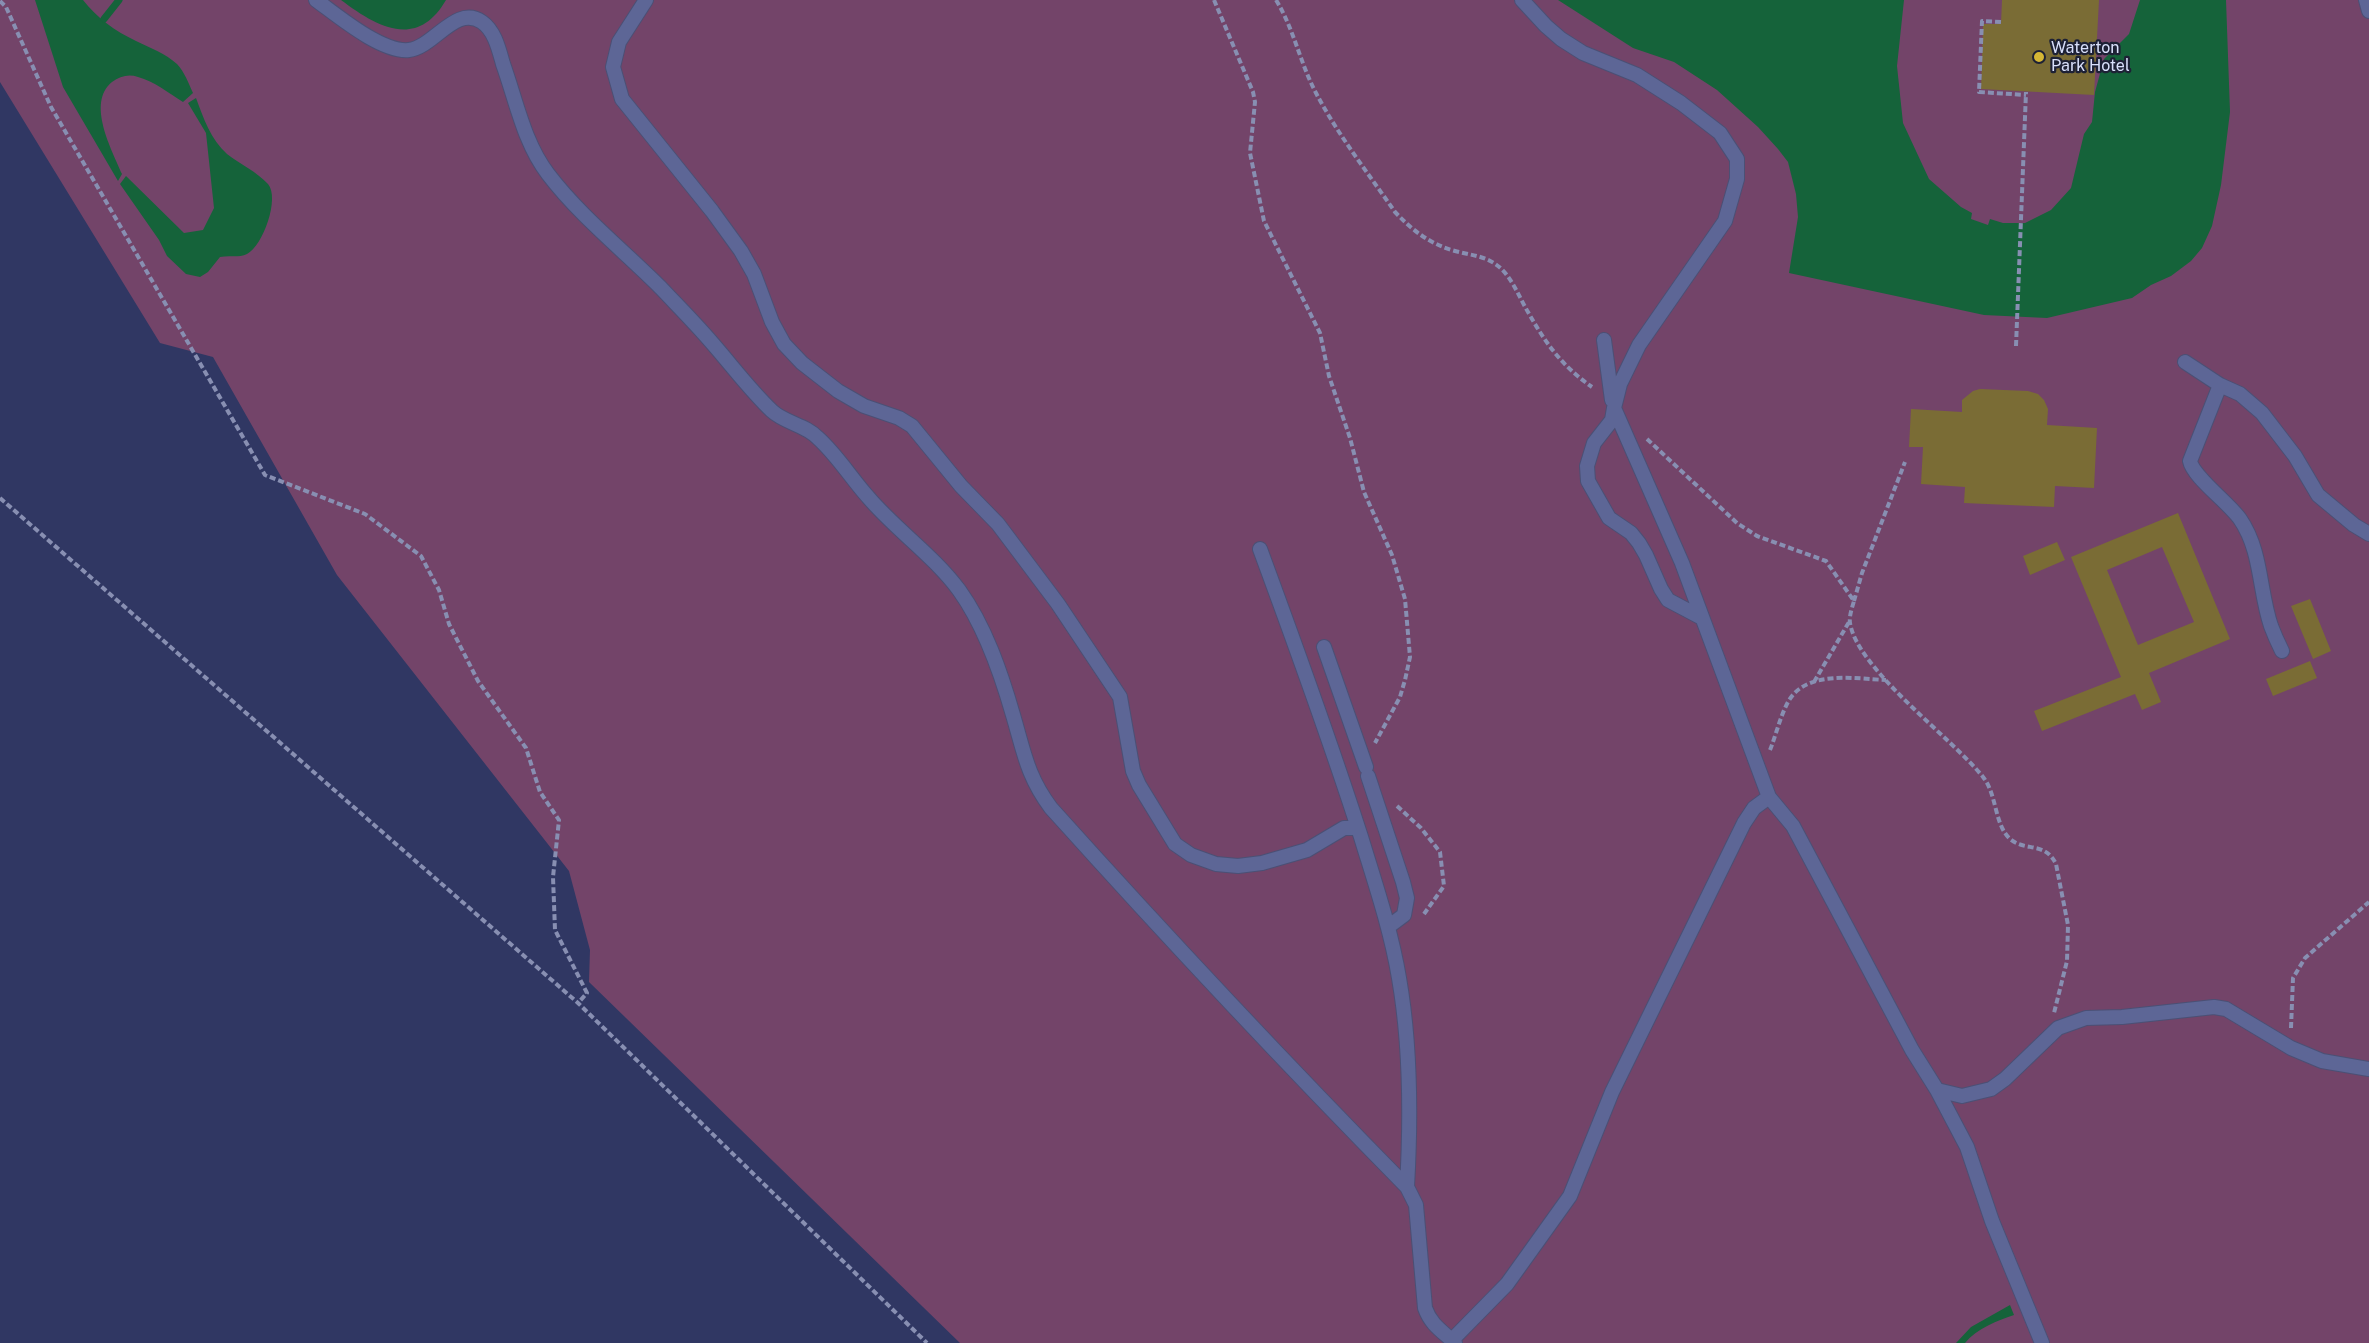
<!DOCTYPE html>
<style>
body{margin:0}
canvas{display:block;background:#303763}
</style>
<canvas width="2369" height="1343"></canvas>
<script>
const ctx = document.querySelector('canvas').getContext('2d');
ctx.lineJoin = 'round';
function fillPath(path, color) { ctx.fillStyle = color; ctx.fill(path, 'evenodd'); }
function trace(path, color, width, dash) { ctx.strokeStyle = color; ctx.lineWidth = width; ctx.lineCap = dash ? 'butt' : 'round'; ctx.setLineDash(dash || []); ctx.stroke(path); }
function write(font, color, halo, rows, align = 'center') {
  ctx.font = font + ' "Public Sans",sans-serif'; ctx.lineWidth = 4.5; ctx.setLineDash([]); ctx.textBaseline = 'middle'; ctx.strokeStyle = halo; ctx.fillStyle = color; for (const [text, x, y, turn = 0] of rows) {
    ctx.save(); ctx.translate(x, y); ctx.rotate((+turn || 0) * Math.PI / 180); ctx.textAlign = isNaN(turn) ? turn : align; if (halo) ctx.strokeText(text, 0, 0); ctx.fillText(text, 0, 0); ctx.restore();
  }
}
const green = new Path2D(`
 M0 0H2369V1343H960L589 982 590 950 569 871 337 575 213 357 160 343 0 82Z`);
const water = new Path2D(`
 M35 0H83C97 18 115 31 136 41 150 48 165 53 177 64 184 71 189 84 193 93L183 102C170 94 154 81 138 77 129 74 120 76 112 82 86 103 112 150 122 174L118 181 63 87Z
 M341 0H446C417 50 377 27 341 0Z
 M1558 0H1904L1897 66 1903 123 1929 179 1961 207 1972 213 1971 219 1988 225 1990 219 2003 223H2025L2051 210 2071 188 2084 134 2092 122 2095 92 2104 59 2129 34 2140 0H2226L2230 112 2221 185 2212 226 2202 248 2191 261 2171 276 2151 285 2132 298 2047 318 1984 315 1789 273 1798 217 1796 194 1788 162 1778 149 1758 127 1717 90 1674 62 1633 48Z
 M196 98C203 117 211 140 227 154 240 164 257 172 268 184 280 198 263 246 247 254 239 258 229 255 220 257L208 272 200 277 186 274 167 256 159 240 120 184 126 176 184 233 203 230 214 208 206 133 188 103Z
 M2010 1305 2014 1315C1997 1321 1977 1328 1965 1343H1956L1971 1327Z`);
const stream = new Path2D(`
 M104 19 119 0`);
const building = new Path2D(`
 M2002 0H2099L2094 95 1981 89 1983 24H2001Z
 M1980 389 2028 391 2038 394 2044 400 2048 409 2047 425 2097 428 2094 488 2055 486 2054 507 1964 503 1965 487 1921 484 1923 447H1909L1911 409 1962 412V400L1973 391Z
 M2178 513 2230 639 2149 673 2161 702 2142 710 2135 694 2042 731 2034 711 2121 677 2071 557ZM2162 547 2194 622 2138 645 2107 570Z
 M2057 542 2065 560 2030 575 2023 556Z
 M2310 599 2331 651 2313 659 2291 606Z
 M2310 661 2317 678 2273 696 2266 679Z`);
const path = new Path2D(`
 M1214 0 1253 92 1255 102 1250 153 1264 221 1320 333 1329 376 1350 438 1364 492 1392 555 1405 599 1410 657 1405 680 1400 697 1375 743
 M1276 0C1294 29 1300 63 1316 93 1338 135 1368 173 1395 212 1413 231 1430 244 1455 251 1470 255 1486 256 1498 266 1512 277 1519 297 1528 312 1546 344 1562 366 1592 387
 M0 1 6 7 51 107 265 475 365 514 421 556 439 590 449 624 478 681 526 748 540 792 559 820 553 877 555 930 587 993 578 1003
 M2001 22 1982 21 1979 92 2026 95
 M2016 346 2026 92
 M1647 439 1737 523 1757 536 1826 561 1854 601C1852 608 1849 616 1850 623 1857 669 1952 738 1983 777 1997 794 1994 824 2010 839 2025 852 2045 841 2056 864L2068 925 2067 961 2054 1013
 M0 498 578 1003 927 1343
 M1854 601 1862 573 1905 462
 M1814 682 1849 622
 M1770 750C1776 735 1780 717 1788 702 1806 669 1856 679 1886 680
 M1397 806 1421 828 1440 852 1444 886 1424 914
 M2291 1028 2293 978 2305 958 2369 902`);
const service = new Path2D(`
 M316 0C338 16 382 53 409 50 434 47 456 4 482 22 495 31 499 50 503 64 516 100 524 143 548 174 580 216 623 250 661 288 678 306 697 325 713 344 733 367 750 390 772 411 785 423 806 425 818 438 837 455 851 478 868 497 896 530 933 555 959 590 985 626 1001 673 1013 715 1024 752 1027 776 1051 808 1167 937 1285 1063 1407 1187L1416 1205 1425 1308C1431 1325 1442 1331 1455 1343
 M646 0 619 42 613 67 622 99 712 211 741 251 754 274 772 322 784 344 802 363 838 391 864 406 899 418 912 426 961 486 998 524 1058 604 1120 697 1133 771 1139 785 1175 844 1191 855 1216 864 1238 866 1262 863 1307 850 1344 828H1358
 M1522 0 1546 26 1561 39 1583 53 1637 75 1681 103 1720 133 1737 159V179L1725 221 1639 345 1620 384 1614 408
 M2366 0 2369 11
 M1604 340 1612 400
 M2185 362 2220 385 2240 394 2262 413 2295 456 2318 495 2354 525 2369 534
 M2220 385 2190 461C2193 477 2228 502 2240 519 2262 551 2259 591 2271 626 2274 634 2278 643 2282 651
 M1260 549C1295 644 1330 740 1361 837 1375 883 1391 930 1399 978 1411 1047 1411 1117 1407 1187
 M1702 618 1668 600 1661 589 1646 555 1639 543 1631 533 1609 518 1588 481 1587 466 1594 443 1612 420 1614 408 1682 563 1769 797 1793 826 1912 1050 1937 1090 1967 1147 1992 1221 2042 1343
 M1324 647 1366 767
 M1368 776 1403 882 1407 898 1404 915 1388 927
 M1937 1090 1962 1096 1991 1089 2005 1079 2058 1028 2086 1018 2122 1017 2214 1007 2226 1009 2291 1048 2322 1061 2369 1069
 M1452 1340 1507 1284 1570 1196 1612 1092 1744 823 1754 808 1769 797`);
const markers = [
 [2039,57,6,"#d4b635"]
];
const poiNames = [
 ["Waterton",2051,48],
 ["Park Hotel",2051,66]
];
fillPath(green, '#734469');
fillPath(water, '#15633a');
trace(stream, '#15633a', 7);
fillPath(building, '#7a6c35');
trace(service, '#4b5075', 16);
trace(path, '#888fb2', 4, [6, 3]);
trace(service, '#5d6696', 14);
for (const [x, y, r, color] of markers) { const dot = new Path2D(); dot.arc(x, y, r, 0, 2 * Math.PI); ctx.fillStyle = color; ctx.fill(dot); trace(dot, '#1d2135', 2); }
write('16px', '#d9e0fb', '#1d2135', poiNames, 'left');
</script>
